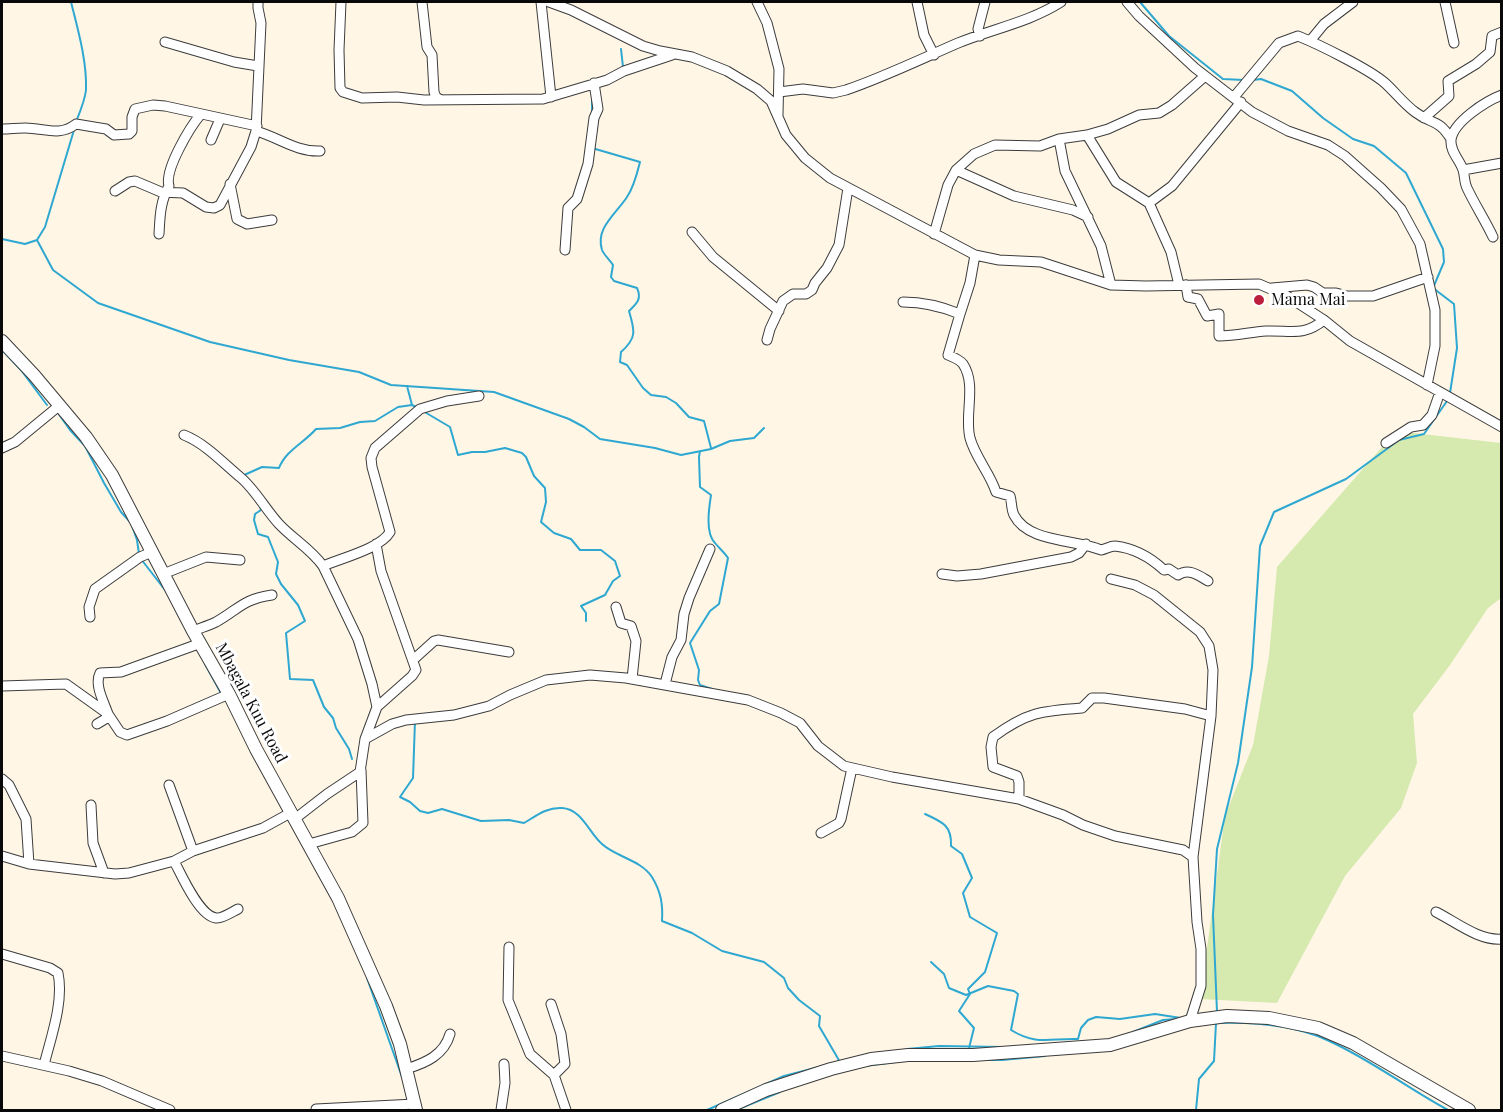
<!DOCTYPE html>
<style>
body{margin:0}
#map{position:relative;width:1503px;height:1112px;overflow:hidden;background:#fff6e6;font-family:"Playfair Display",serif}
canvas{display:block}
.frame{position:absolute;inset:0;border:3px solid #090909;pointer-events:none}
</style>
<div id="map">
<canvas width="1503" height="1112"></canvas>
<div class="frame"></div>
</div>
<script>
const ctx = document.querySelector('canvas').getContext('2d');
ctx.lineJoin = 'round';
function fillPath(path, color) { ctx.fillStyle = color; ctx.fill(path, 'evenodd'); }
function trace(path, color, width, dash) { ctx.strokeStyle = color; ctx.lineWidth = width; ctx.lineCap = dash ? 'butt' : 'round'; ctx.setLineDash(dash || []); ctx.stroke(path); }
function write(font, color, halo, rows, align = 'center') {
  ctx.font = font + ' "Playfair Display",serif'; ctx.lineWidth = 6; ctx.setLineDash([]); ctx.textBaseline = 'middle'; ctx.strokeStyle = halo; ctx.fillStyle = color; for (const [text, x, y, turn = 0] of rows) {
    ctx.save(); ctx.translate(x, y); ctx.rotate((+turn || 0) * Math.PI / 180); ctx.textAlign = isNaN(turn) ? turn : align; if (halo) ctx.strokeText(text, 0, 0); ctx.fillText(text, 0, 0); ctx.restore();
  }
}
const green = new Path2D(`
 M1396 431 1501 443V598L1488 608 1450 665 1413 714 1417 763 1401 808 1345 876 1277 1003 1200 999 1225 816 1253 745 1269 656 1277 567Z`);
const stream = new Path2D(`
 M71 2C78 30 87 61 86 90 85 100 80 112 76 122
 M1140 2 1169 36 1223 79 1244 80
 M621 49 623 67
 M1253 80 1261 79 1292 91 1323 118 1353 139 1374 146 1406 173 1443 249 1444 262 1433 288 1454 304 1457 348 1450 393
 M592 114V99
 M74 130 45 227 37 240 53 270 98 303 210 342 289 360 359 372 391 385 494 392 569 419 584 427 600 439 655 448 681 455 711 449 730 441 754 438 764 428
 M592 148 640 162C637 174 634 187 627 197 616 214 595 228 602 250 604 255 610 260 613 265L611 277 614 281 637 288C642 299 637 303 629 311 635 331 637 338 621 352L620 362 627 365 643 388 651 395 666 397 676 403 689 417 704 421 711 448
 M2 239 25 244 37 240
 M2 350 21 370 47 405
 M407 386 412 405 418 408
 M423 411 450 427 458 455 472 452H485L505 448 522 453 526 457 534 476 545 488 546 502 541 522 554 533 571 539 580 550H601L615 561 620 576 613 581 605 595 581 606 586 613V621
 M58 413 70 430 85 446 104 483 121 512 131 523 137 540 139 554
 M700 451 699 457 700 487 711 495C709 508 705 533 715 543 719 548 724 552 728 558L719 604 710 611 690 643 699 670 698 680 700 685 712 689
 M242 476 262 467 279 468C286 450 304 443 316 429L340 428 360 422 375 421 398 407 412 405
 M260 507 261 510 255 514 254 520 258 534 268 537 278 562 276 574 281 584 298 605 305 621 286 633 290 679 313 680 324 707 333 718 336 728 349 749 352 759
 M141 559 165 590
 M205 664 222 695
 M415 721 413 778 400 797 410 802 420 811 428 813 442 809 481 821 509 820 524 823C536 816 547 807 562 808 582 809 589 833 602 844 616 857 641 860 652 877 661 892 663 904 662 921L692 933 722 951 764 962 784 978 788 988 799 1000 820 1016 819 1026 840 1062
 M925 814C943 822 952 826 951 846L962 854 972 878 963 893 970 917 997 933 985 972 968 989 970 994 959 1011 974 1028 969 1048
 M931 962 944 974 949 988 966 995 988 986 1014 991 1018 994 1011 1030C1037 1046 1050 1038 1078 1039L1081 1028 1088 1020 1096 1017 1120 1019 1155 1014 1181 1018
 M367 978 402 1077
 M1217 1012 1213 915 1217 849 1238 763 1252 667 1260 546 1274 512 1346 479 1399 440 1424 434 1447 401
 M1218 1023C1253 1022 1294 1025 1327 1040 1370 1059 1407 1088 1448 1110
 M1133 1032 1163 1020 1176 1019
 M907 1049 939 1046 1003 1047
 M982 1060H1002L1045 1056
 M865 1066 895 1062
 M741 1108 780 1092
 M707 1110 784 1076 819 1067
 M1196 1110 1199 1079 1214 1061 1216 1023`);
const minor = new Path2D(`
 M341 2 339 50 340 88 343 92 362 98 397 97 424 100 543 99 607 80 624 71 672 55
 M422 2 427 47 432 55 434 92 436 97 441 100
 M541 2 551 97
 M549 2 571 10 643 46 660 51 692 57 727 71 757 89 771 101 786 135 805 158 830 178 975 255 999 260 1041 262 1111 285 1146 286 1259 284 1287 296 1324 320 1350 341 1502 427
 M757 2 767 23 779 69 778 115
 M917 2 924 35 934 55
 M1127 2 1139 16 1195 68 1252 112 1288 131 1328 145 1345 156 1381 188 1401 209 1420 244 1435 310V346L1427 385
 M1445 2 1454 43
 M980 36 978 29 985 2
 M1310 41 1324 24 1353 2
 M165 42 234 62 258 66
 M779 92 803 89 833 93 846 90C884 77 921 59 958 43 992 29 1030 22 1061 2
 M1234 97 1279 43 1298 36C1318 44 1369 69 1385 83 1395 92 1403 103 1415 112 1432 125 1438 118 1451 139
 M1424 118 1449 96 1448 81 1476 64 1490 52 1492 36 1502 32
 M2 129C9 129 18 128 25 128 45 128 59 137 76 124L106 129 114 135 129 134 132 131V117L135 109 153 105 165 106 257 126
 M256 131C278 137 296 152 320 151
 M1087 135 1116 182 1149 203 1171 252 1179 285
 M1059 139 1065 171 1101 246 1111 285
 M211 140 220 119
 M956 170 1014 196 1073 210 1088 217
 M1463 170 1502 163
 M230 184 237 219 247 224 272 220
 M115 191 129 182 135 181 161 192 183 193 206 207 214 208 220 205 251 147 256 131 261 23 258 8V2
 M1149 203 1172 186 1241 102
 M692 232 713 257 779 311
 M159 234C160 217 160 202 169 186 164 170 190 127 201 114
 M934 234 948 185 956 170 974 154 995 145 1040 146 1059 139 1087 135 1108 129 1139 115 1159 113 1172 105 1205 76
 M1493 237C1485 220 1475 205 1467 188 1464 182 1465 176 1463 170 1460 160 1450 152 1451 140 1453 122 1486 101 1502 95
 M565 250 568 208 577 199 588 164 594 118 598 109 594 83
 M1186 285 1188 297 1198 299 1207 316 1219 314V336C1235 336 1251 332 1266 331 1291 330 1303 337 1324 320
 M1272 288 1307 285 1314 287 1323 293H1336L1347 296H1373L1428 277
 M903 302C921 302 943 307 960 314L970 283 975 255
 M960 314 948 355C953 357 960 360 963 364 977 385 964 415 970 438 975 457 990 473 996 492L1010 496C1012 502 1011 509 1014 515 1028 543 1076 539 1101 550 1106 549 1110 546 1115 546 1134 548 1151 558 1164 570L1169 569 1178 575C1189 568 1198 575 1208 581
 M767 340 770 329 783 301 793 294H806L812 290 815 283 827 268 839 245 848 188
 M184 435C206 444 222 462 240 477 254 488 266 510 279 524 293 539 311 549 323 566
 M1386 443 1411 427 1423 425 1432 415 1440 392
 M2 448 15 442 60 405
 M163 574 206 557 240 560
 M942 574 957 576 981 574 1071 557 1079 553 1086 544
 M1111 579 1135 585 1154 595 1200 632 1209 646 1213 670 1211 716 1193 857
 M616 607 621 623 631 626 636 641 632 679
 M90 617 89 607 95 589 140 557 152 552
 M193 631C200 628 208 626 216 622 239 609 243 599 272 595
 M413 660 434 641 438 640 509 652
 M665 684 672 657 681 640 684 614 689 598 710 549
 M2 686 66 684 108 714 120 732 127 735 167 721 229 694
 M377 707 372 684 358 639 323 566C341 558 380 549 390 532L372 467 371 458 375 448 420 409 447 401 479 396
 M97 724 107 718 108 714C104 702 94 685 100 673L121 672 201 643
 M365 739 377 707 412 676 416 670 381 571 376 544
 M2 779 9 785 26 819 29 864
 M169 785 193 851
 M1019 799V782L1017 776 993 767 991 747 993 737C1027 712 1041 711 1082 708L1092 698H1104L1185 709 1211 716
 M91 805 93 843 104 873
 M296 818 327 794 360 772 365 739 392 724 406 720 454 715 489 706 510 695 546 680 590 675 626 678 748 700 781 713 800 723 818 746 844 766 892 777 1019 799 1063 815 1083 825 1115 836 1183 850 1193 857 1197 922 1201 949V986L1190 1021
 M821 833 839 823 841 819 852 768
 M309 844 352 832 363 823 361 770
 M2 856 29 864 115 874 129 873 174 861 193 851 263 828 292 812
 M174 861C181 874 199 916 216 918 222 919 232 912 238 909
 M1436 912C1456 922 1479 941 1502 939
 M509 947 508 1000 530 1054 554 1075 566 1110
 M2 954 50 968 58 973C64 1002 51 1037 44 1065
 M551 1004 561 1034 565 1064 554 1075
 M2 1056 69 1071 102 1081 170 1110
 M406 1069C426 1063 444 1055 450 1034
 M316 1109 415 1104
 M501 1110 505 1083 504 1064`);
const tertiary = new Path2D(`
 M2 341 34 375 86 437 112 475 193 631 229 694 256 749 338 898 386 1006 400 1044 416 1110
 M722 1110 766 1090 831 1069 871 1059 908 1055H973L1110 1045 1190 1021 1227 1016 1269 1018 1318 1028 1353 1043 1469 1110`);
const markers = [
 [1259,300,6,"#bc1f3d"]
];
const poiNames = [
 ["Mama Mai",1271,300]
];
const streetNames = [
 ["Mbagala Kuu Road",251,703,62]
];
fillPath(green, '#d6e9af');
trace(stream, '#2ea8d1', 2);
trace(minor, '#3c3c3c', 11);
trace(tertiary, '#3c3c3c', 14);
trace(minor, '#fff', 9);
trace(tertiary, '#fff', 12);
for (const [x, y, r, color] of markers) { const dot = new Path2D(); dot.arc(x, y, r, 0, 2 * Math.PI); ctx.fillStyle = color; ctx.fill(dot); trace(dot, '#fff', 2); }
write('16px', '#090909', '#fff', poiNames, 'left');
write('16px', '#090909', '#fff', streetNames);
</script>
